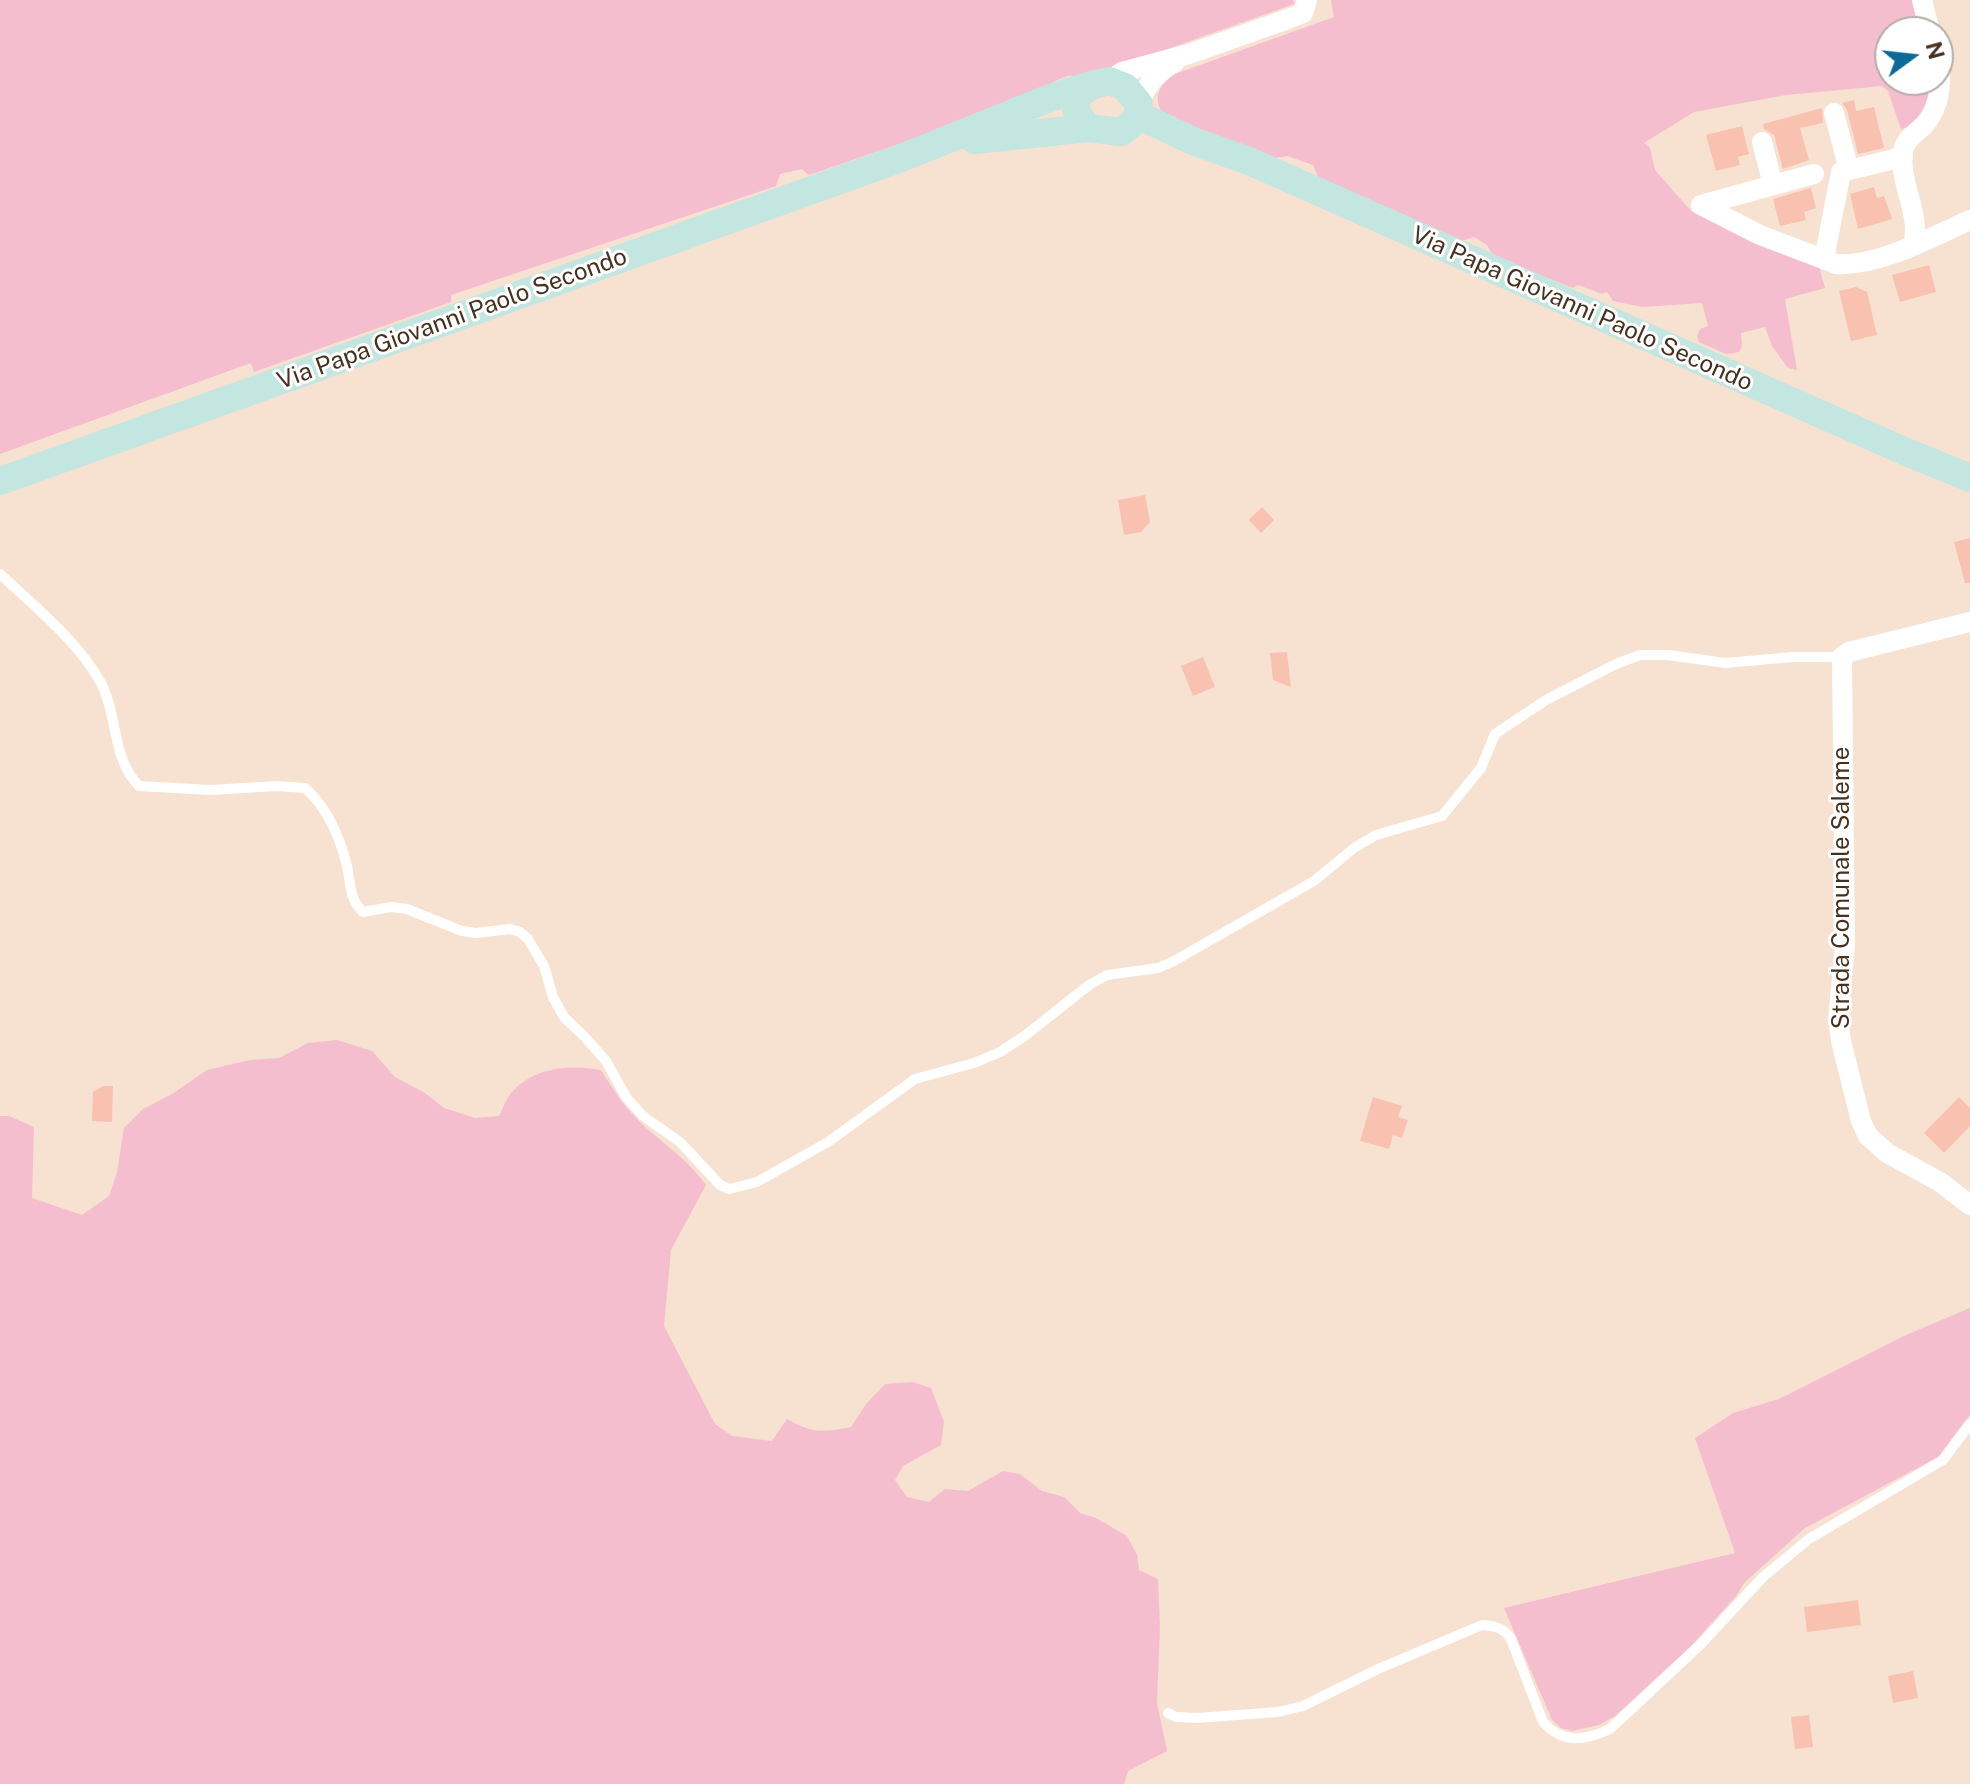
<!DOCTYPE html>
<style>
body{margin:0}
#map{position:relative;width:1970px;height:1784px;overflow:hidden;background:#f7e1d0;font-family:"Public Sans",sans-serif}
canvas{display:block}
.north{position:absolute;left:1874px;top:16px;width:80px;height:80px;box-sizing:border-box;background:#fff;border:2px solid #b5ada5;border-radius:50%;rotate:75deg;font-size:22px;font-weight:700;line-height:32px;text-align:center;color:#46311f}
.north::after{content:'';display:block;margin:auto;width:28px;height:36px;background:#0d6998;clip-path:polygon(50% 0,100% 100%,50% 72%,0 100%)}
</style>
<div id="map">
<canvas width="1970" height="1784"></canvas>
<div class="north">N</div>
</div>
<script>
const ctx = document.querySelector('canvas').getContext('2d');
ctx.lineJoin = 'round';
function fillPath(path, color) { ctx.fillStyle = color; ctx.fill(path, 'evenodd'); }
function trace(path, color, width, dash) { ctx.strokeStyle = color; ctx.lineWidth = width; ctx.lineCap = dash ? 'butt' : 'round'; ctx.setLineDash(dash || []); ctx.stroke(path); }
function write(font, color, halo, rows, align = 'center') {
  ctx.font = font + ' "Public Sans",sans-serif'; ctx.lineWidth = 6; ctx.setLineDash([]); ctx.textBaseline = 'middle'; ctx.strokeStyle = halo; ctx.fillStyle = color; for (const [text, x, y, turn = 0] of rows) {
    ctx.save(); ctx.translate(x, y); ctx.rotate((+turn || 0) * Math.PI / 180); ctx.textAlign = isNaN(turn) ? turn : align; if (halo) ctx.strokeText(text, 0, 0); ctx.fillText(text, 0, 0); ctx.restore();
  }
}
const green = new Path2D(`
 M0 0H1293L1294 4 1080 80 1070 75 1053 82 1047 93 809 175 802 169 780 174 776 186 451 295V302L254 372 251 363 0 454Z
 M1331 0H1918L1925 32H1890V80H1935L1934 95 1917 125 1901 129 1888 91 1882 86 1786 95 1694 112 1644 143 1650 148 1655 170 1692 212 1819 266 1825 288 1785 299 1797 370 1788 368 1772 346 1765 327 1741 333 1742 346 1739 352 1726 354 1699 342 1697 336 1700 329 1708 326 1702 303 1642 307 1613 301 1607 292 1602 294 1578 285 1573 288 1493 256 1487 245 1474 237 1461 241 1319 179 1313 165 1287 156 1270 159C1251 153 1179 130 1169 120 1150 102 1157 86 1175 74L1334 17Z
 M337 1040 372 1051 395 1077 425 1093 444 1108 475 1118 499 1116C503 1109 506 1099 511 1093 533 1067 571 1064 601 1070 612 1088 623 1105 638 1120 661 1143 687 1158 706 1185L671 1250 664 1326 715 1424 732 1436 772 1441 787 1419C811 1433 824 1433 851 1427L866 1404 885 1384 912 1382 931 1388 944 1422 941 1445 903 1466 895 1480 907 1497 929 1502 945 1489 968 1491 1003 1471 1020 1474 1042 1491 1064 1497 1080 1513 1096 1518 1127 1536 1137 1555 1139 1570 1158 1579 1160 1625 1157 1703 1167 1751 1128 1771 1124 1784H0V1116H9L34 1127 32 1198 82 1215 109 1196 117 1172 124 1128 143 1109 172 1094 207 1070 250 1060 279 1058 308 1043Z
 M1970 1308V1414L1938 1457 1805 1528 1744 1583 1736 1596 1690 1647 1615 1716 1599 1725 1572 1731 1561 1728 1552 1720 1504 1608 1735 1553 1695 1438 1733 1413 1779 1399 1906 1335Z`);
const building = new Path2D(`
 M1854 100 1856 111 1874 107 1884 148 1858 154 1847 110 1842 103Z
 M1822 108 1823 123 1800 128 1809 160 1783 169 1774 135 1764 129 1763 124Z
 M1742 126 1749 154 1738 157 1740 165 1716 171 1706 135Z
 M1874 187 1877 198 1884 196 1892 219 1858 229 1850 194Z
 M1811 188 1816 208 1804 212 1806 220 1780 226 1773 199Z
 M1929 265 1936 292 1900 302 1892 275Z
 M1856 287 1867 292 1877 335 1851 341 1839 291Z
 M1145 495 1150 522 1141 532 1124 535 1118 500Z
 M1262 507 1274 520 1261 533 1249 520Z
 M1970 538V583H1965L1954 542Z
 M1287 652 1291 687 1273 680 1270 653Z
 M1203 657 1215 687 1193 696 1181 666Z
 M103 1086H113L112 1122 92 1121 93 1092Z
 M1373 1097 1402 1106 1398 1117 1408 1120 1402 1138 1393 1135 1389 1149 1360 1141Z
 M1959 1097 1970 1108V1126L1944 1153 1924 1133Z
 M1858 1600 1861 1625 1807 1632 1804 1607Z
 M1913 1671 1918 1698 1893 1703 1888 1676Z
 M1809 1715 1813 1747 1795 1749 1791 1717Z`);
const service = new Path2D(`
 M0 574C35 607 78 641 101 683 118 716 112 759 139 786L210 790 277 786 305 788C327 807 340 838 347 866 351 884 349 899 363 912L391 907 407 909 462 931 476 933 510 929 520 932 528 939 544 966 553 997 564 1017 584 1036 606 1061 626 1097 643 1116 680 1142 720 1185 729 1189 757 1182 828 1142 915 1079 974 1063 1000 1052 1026 1035 1089 985 1107 975 1158 968 1174 961 1314 881 1354 848 1376 835 1442 816 1481 768 1495 734 1546 700 1616 664 1640 655H1668L1725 663 1793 657H1842
 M1168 1713 1176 1717 1197 1718 1278 1712 1303 1706 1378 1669 1482 1625C1496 1626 1504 1628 1511 1639L1543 1722C1563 1744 1584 1741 1610 1729L1700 1645 1763 1577 1809 1539 1943 1460 1970 1424`);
const minor = new Path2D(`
 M1922 0 1930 32
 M1109 81 1122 72 1189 54 1288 19 1303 13 1307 0
 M1139 104C1147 84 1156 73 1175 62
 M1834 113 1849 170
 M1762 142 1773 185
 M1701 205 1760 235 1836 264C1878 267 1932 237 1970 220
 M1701 205 1814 174
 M1914 246C1914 240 1915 233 1915 227 1914 203 1899 176 1903 152 1905 137 1918 133 1926 123 1939 107 1943 82 1938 63
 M1824 259 1841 172 1903 157
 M1970 622 1849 652 1842 657 1845 947 1838 1019 1841 1041 1861 1121 1868 1136 1887 1153 1940 1182 1970 1205`);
const secondary = new Path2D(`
 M1109 81 1125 87 1139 104C1138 119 1133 124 1121 132L1089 128C1064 103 1078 87 1109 81Z
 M1138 115 1193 141 1249 161 1904 451 1970 478
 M974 140 1089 128
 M0 481 904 157 1050 98 1094 84`);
const streetNames = [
 ["Via Papa Giovanni Paolo Secondo",1582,309,24],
 ["Via Papa Giovanni Paolo Secondo",452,319,-20],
 ["Strada Comunale Saleme",1842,888,-90]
];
fillPath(green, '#f5bece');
fillPath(building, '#f9c2b0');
trace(service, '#fff', 10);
trace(minor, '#fff', 20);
trace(secondary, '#c3e6e0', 28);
write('24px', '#46311f', '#fff', streetNames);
</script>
